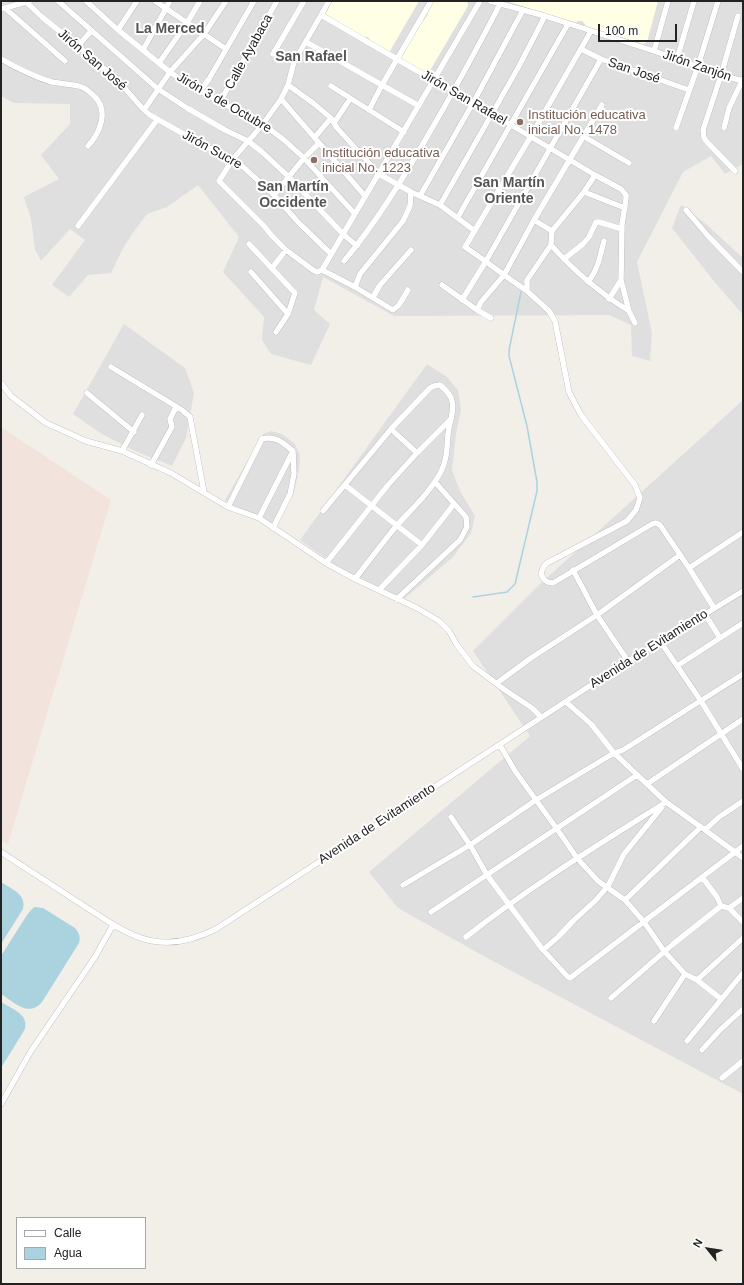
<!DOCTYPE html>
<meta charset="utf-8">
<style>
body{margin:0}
#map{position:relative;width:744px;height:1285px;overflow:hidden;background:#f2efe9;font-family:Arial,sans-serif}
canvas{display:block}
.frame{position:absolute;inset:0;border:2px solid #222;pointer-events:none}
.legend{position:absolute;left:16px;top:1217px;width:130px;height:52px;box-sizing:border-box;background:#fff;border:1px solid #a7a7a7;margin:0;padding:5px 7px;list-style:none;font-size:12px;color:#222}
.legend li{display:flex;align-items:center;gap:8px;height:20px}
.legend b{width:20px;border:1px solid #a7a7a7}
.north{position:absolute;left:688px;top:1229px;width:40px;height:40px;-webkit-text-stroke:3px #fff;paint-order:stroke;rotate:300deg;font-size:11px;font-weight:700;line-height:16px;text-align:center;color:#222}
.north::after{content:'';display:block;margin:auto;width:14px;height:18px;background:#222;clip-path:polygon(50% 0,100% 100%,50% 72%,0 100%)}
.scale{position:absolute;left:598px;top:24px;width:79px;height:18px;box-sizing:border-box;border:2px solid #222;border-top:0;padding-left:5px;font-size:12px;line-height:14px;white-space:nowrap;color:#222;-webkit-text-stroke:3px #fff;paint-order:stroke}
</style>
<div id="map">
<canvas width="744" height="1285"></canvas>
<div class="frame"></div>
<ul class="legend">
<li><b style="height:5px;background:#fff"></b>Calle</li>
<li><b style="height:11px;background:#aad3df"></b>Agua</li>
</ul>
<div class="north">N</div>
<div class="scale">100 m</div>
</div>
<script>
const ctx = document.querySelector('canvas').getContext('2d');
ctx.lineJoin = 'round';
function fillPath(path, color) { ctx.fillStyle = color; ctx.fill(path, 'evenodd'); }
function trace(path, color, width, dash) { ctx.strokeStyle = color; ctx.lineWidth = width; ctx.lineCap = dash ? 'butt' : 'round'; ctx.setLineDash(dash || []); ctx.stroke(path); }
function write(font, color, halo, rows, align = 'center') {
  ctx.font = font + ' Arial,sans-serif'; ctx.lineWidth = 4; ctx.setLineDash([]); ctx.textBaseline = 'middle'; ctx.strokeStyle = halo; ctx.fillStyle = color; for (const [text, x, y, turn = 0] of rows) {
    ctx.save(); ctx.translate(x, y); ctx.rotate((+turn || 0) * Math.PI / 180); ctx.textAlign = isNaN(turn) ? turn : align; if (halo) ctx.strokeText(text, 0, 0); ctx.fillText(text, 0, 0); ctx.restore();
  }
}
const residential = new Path2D(`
 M1 1H743V164L725 174 711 156 683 172 637 262 652 333 650 361 632 356 631 325 609 315 394 316 323 277 314 310 330 324 311 365 271 354 262 340 264 317 223 272 239 237 198 185 167 207 147 214 132 234 122 250 111 273 88 275 69 297 52 285 85 240 70 229 41 261 35 249 31 219 24 197 59 179 41 155 70 124V104L14 103 1 96Z
 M681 205 706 224 743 258V315L713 280 672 228Z
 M124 324 185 368 194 393 186 438 172 466 133 450 102 434 73 414Z
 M427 364 447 377 458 390 461 409 456 434 452 470 460 491 475 516 471 533 453 557 404 599 338 567 300 540Z
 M743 400V1094L489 959 398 908 369 872 530 736 473 651 540 584Z
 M271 431 282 434 295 444 300 455 299 470 294 492 277 525 234 506 225 500 263 434Z`);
const education = new Path2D(`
 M327 1H419L390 51H387L370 42 369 38 367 37H362L323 12Z
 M433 1H465L468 3V6L428 74 399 58 421 21 424 20 428 14 427 12Z
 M506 1H658L647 42 643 44 585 26V24L582 21H577L576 23Z`);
const military = new Path2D(`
 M1 427 111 500 8 844 1 840Z`);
const water = new Path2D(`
 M1 882C11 889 27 894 23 909L1 944Z
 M35 907 43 908 75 928C79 933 81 937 79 943L42 1002C28 1018 14 1002 1 994V956L27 915 32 909Z
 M1 1002C11 1008 29 1014 25 1029L1 1068Z`);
const stream = new Path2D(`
 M473 597 507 592 515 584 537 491V482L527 426 509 356V350L521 292`);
const minor = new Path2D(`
 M58 1 158 89 187 108 225 130 248 141 262 152 289 177 343 234 357 246
 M86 1 118 30 170 72 183 81 220 102 263 124 284 140 304 158 355 214
 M155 1 226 49
 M490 1 545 16 654 51 721 75 743 81
 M26 2 42 17 78 46 99 65 113 75 144 110 150 115 203 145 233 159 241 165 274 195 298 222 331 254
 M5 8 65 61
 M1 9 30 1
 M321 15 433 80 454 91 595 175 621 189 626 195V199L622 224 621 280 629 311 635 323
 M118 30 137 1
 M306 42 419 106
 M78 46 91 31
 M581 49 601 59 689 90
 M143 50 170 1
 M654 51 668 1
 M273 54 304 1
 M1 59C17 68 34 77 52 82 62 84 73 84 82 87 87 89 91 93 95 97 109 111 100 133 88 146
 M677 59 694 1
 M159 63 187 23 200 1
 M288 85 313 103 331 118 337 128 379 174 411 192 440 205 475 231
 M331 86 404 132
 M200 91 209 79 254 1
 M281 99 365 196
 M220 102 244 59 277 1
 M144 110 170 72 204 34 226 1
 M369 110 382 85 431 1
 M334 123 350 99
 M676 128 698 66 718 1
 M724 128 729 108 743 79
 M583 136 629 163
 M315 137 331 118
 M735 171 707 142 704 138 703 130 721 75 738 16
 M595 175 584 192 552 231 551 245 527 280V291L549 311 555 321 569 392 581 415 635 485 640 498 636 510 627 521 547 563 544 566 541 573C543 580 546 583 553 583L652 524 656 523 660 525 689 568 714 608
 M584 192 625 208
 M274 195 304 158 319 143
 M420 196 473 103 523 10
 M440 205 518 68 545 16
 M686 210 709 237 743 272
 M458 217 568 24
 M534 220 552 231
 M78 226 157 120
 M249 244 295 293 288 314 276 332
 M551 245C574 271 600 293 629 311
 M564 259 583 244 589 237 596 222H599L622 229
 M344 261C376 223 402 180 427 137 451 96 474 54 496 12L501 1
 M272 268 286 250
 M322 270 317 272 313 270 286 250 272 236 264 226 219 181 233 159 263 124 281 99 288 85 294 62 329 1
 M322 270 480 1
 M322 270 355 287 393 310 399 305 408 290
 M251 272 288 314
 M588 282C598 270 600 256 604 241
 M442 285 477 310 491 318
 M355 287 360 274 403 221 410 206 411 192
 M527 291C506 277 486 261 465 247L531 136 591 31
 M373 297 380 285 411 250
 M609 299 621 280
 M462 300 486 261 601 59
 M477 310 481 302 504 275 534 220 602 105
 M111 367 182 410 190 417 204 492
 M1 383 11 396 46 423 86 441 122 451 171 473 228 507 259 518 326 563 355 579 417 608 439 621 449 631 457 645 473 666 505 690 532 708 541 717
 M87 393 134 432
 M391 429 417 453
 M122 451 142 415
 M151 465 172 427 170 419 176 407
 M345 485 422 545
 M228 507 262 439C275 435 283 443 293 451L294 474 290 494 273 528
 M323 511 391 429 430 388 434 386 440 385C458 399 453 409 449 428 446 442 449 452 443 467 435 487 413 508 398 524 383 542 369 561 355 579
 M259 518 292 453
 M326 563 388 485 417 453 450 420
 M689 568 743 532
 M573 570 597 615 628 661
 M379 590 422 545 454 504
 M397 599 460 540 467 527 466 517 435 482
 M705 614 720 638
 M660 641 701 701 743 769
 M677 666 743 623
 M497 683 531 658 597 615 680 555
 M566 702 591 724 614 753 666 802 705 830 743 858
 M500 745 515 771 557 829 577 858 598 881 625 900 644 922 664 951 685 974 654 1021
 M647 784 743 719
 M451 817 470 845 487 875 543 950 568 977 570 978 743 846
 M705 830 719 817 743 801
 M1 852C27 869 53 886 78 902 128 934 156 959 216 929L628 661 743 591
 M702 877 717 897 721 906
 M403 885 470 845 536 800 614 753 623 750 743 674
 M625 900 701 827
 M729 908 743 922
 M431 912 637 775
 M466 937C529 887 598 845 666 802
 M543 950 558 937 574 920 595 901 608 886 624 854 662 807
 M685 974 697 980 721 999
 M697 980 743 938
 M611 998 672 945 721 906 729 908 743 898
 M687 1041 743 973
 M702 1050 720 1030 743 1009
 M722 1078 743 1061
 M1 1104 31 1051 95 957 113 925`);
const markers = [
 [520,122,4,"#8d6e63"],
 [314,160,4,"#8d6e63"]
];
const streetNames = [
 ["Calle Ayabaca",249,52,-61],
 ["Jirón San José",92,60,41],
 ["Jirón Zanjón",697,66,19],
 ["San José",634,71,19],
 ["Jirón San Rafael",464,98,30],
 ["Jirón 3 de Octubre",224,103,30],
 ["Jirón Sucre",212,150,29],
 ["Avenida de Evitamiento",649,649,-32],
 ["Avenida de Evitamiento",377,824,-33]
];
const educationNames = [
 ["Institución educativa",528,115],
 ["inicial No. 1478",528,130],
 ["Institución educativa",322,153],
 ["inicial No. 1223",322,168]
];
const neighbourhoodNames = [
 ["La Merced",170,29],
 ["San Rafael",311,57],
 ["San Martín",509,183],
 ["Oriente",509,199],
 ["San Martín",293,187],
 ["Occidente",293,203]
];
fillPath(residential, '#e0dfdf');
fillPath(education, '#ffffe5');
fillPath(military, '#f3e3dd');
fillPath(water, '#aad3df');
trace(stream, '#aad3df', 1.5);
trace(minor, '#a9a9a9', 6);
trace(minor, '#fff', 5.5);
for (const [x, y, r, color] of markers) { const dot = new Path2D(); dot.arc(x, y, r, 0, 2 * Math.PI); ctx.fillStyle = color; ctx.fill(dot); trace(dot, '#fff', 1.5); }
write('13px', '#222', '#fff', streetNames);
write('13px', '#785e54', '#fff', educationNames, 'left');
write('bold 14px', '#555', '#fff', neighbourhoodNames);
</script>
